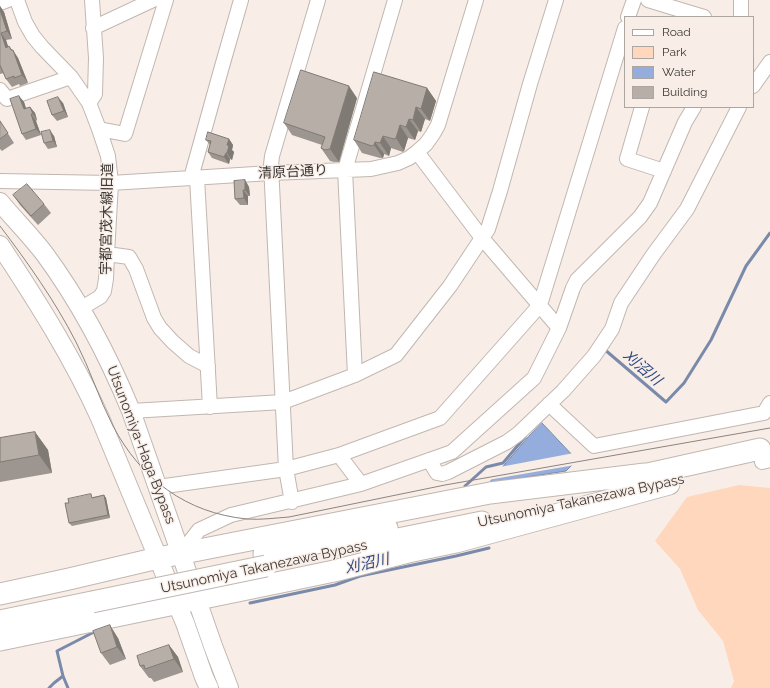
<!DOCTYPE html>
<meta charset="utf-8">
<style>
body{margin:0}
#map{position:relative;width:770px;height:688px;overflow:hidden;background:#f9eee7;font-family:Raleway,sans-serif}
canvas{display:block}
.legend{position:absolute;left:624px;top:16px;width:130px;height:92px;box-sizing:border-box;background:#f9eee7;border:1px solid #ada5a0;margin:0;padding:5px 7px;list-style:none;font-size:12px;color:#3c3836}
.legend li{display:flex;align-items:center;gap:8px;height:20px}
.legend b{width:20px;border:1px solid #ada5a0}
</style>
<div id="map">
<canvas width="770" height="688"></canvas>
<ul class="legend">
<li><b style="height:5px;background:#fff"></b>Road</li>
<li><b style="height:11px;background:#fed7bd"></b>Park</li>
<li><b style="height:11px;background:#95addc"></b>Water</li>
<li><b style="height:11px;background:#b7aea7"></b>Building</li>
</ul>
</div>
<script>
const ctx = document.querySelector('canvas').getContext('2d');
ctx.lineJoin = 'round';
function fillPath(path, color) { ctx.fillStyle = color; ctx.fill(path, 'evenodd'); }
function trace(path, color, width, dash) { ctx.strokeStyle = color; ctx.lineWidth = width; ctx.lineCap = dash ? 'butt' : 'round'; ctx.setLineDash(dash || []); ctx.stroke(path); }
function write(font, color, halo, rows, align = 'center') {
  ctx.font = font + ' Raleway,"Noto Sans JP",sans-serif'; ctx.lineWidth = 3; ctx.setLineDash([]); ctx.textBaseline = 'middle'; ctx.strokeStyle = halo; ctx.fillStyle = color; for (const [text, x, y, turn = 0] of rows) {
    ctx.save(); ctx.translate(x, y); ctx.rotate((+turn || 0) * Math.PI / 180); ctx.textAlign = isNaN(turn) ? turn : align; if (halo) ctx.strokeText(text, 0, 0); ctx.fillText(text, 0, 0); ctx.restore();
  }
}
const green = new Path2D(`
 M739 485 770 488V688H731L734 681 723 641 698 610 680 569 655 541 687 497Z`);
const water = new Path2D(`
 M542 423 577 460 566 471 489 483 528 437Z`);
const pier = new Path2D(`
 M574 453 579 460 575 465 488 480 500 467Z`);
const stream = new Path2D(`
 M604 349 666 402 684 383 711 340 746 266 770 233
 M465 486 486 467 503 463 525 437
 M250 603 335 585 360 576 456 556 489 548
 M49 688 54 683 63 676
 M68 688 63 676 57 651 96 631`);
const minor = new Path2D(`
 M17 0 25 22 33 36 42 47 71 77 89 103 99 129 108 156 111 183 107 254 106 279 104 291 100 297 80 309
 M648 0 704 17
 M741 0V17
 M0 3 8 0
 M628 17 634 0
 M93 28 153 0
 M753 86 770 62
 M0 90 7 99 71 77
 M89 103 95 94 96 58 92 0
 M642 107 627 159 664 171
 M99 129 125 134 166 0
 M417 152 482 238 559 328
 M191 178 221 70 241 0
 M197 178 210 407
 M0 181 111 183 271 173 371 169 398 163 409 158 417 152 426 144 433 134 438 125 476 0
 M107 254 129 257 136 269 154 318 160 328 173 342 189 356 208 366
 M355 375 345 170 395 0
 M549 404 594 446 764 413 770 403
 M131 411 283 402 355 375 396 355 450 286 488 229 500 191 530 84 556 0
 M339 455 361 484
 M429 460 437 473 442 474 448 472 507 442 518 434 563 391 594 356 612 329 621 303 653 255 687 209 739 107
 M762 462 770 460
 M158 487 286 469 339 455 440 418 540 305 625 28
 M292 502 286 469 271 165 272 156 318 0
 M181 553 199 530 231 515 361 484 452 452 534 378 559 328 573 288 577 280 640 217 650 203 685 122 694 107`);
const major = new Path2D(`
 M0 202C14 219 30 235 44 253 80 302 108 355 131 411L213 646 229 688
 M0 245C37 301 73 358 100 418L185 623 204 677 209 688`);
const highway = new Path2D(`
 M643 475 760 449
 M368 545 482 522
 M264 554 387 528
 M0 594 69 579 158 558 490 493 645 474
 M0 621 92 602
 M0 640 286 581 334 571 408 552 456 542 669 484`);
const tram = new Path2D(`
 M0 226C28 263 55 301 76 342 90 369 99 399 113 426 141 479 186 513 247 519 261 520 275 518 289 517L445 485 770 428`);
const highwayBridge = new Path2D(`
 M92 602 266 566`);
const wall = new Path2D(`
 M0 6 4 12 12 39 6 40 8 47 9 46 18 58 28 83 20 86 19 84 12 87 6 79 4 73 0 74Z
 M427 88 436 101 430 121 425 119 421 132 418 131 415 140 408 138 404 151 403 152 391 148 389 156 384 154 383 158H380L362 153 354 140Z
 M19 96 24 102 26 108 30 107 35 113 37 120 36 121 41 135 26 140 22 134Z
 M357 98 339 162H334L330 161 321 148 322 145 292 135 284 123Z
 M63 103 68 117 57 121 52 115Z
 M0 121 14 143 2 151 0 149Z
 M54 136 57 147 48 149 44 143Z
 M229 139 233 145 232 150 234 152 232 160 230 159 229 164 212 158 208 152 210 145 206 140Z
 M245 180 249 187 250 196H248V205H240L235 199Z
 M13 195 44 204 51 213 38 225 20 205Z
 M35 432 48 450 52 473 0 482V438Z
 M104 495 106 498 110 518 72 526 69 523 93 497Z
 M118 638 126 659 110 665 101 653Z
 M169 645 178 657 183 672 154 682 151 678H149L140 666Z`);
const shadedWall = new Path2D(`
 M0 6 4 12 12 39 7 31 0 10Z
 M1 33 6 40 11 55 6 48Z
 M9 46 14 53 13 50 18 58 28 83 22 75Z
 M349 86 357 98 339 162 330 149Z
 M427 88 436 101 430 121 421 109Z
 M19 96 24 102 28 115 24 109Z
 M58 97 63 103 68 117 64 111Z
 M30 107 35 113 37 120 33 114Z
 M416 107 425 119 421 132 413 120Z
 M31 114 36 121 41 135 36 129Z
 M409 119 418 131 415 140 406 127Z
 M400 125 408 138 404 151 396 138Z
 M50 130 54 136 57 147 53 141Z
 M383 136 391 148 389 156 380 143Z
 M229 139 233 145 232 150 234 152 232 160 227 153V145Z
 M375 142 384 154 383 158 374 145Z
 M226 153 230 159 229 164 224 157Z
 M245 180 249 187 250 196 245 190Z
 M243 190 248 196V205L244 198Z
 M35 432 48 450 52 473 39 455Z
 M104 495 106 498 110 518 108 515Z
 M110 625 118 638 126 659 117 647Z
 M169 645 178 657 183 672 174 659Z`);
const building = new Path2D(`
 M0 10 7 31 1 33 6 48 9 46 11 50H13L22 75 14 78V76L6 79 0 65Z
 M301 70 349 86 330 149 325 150 321 148 325 137 284 123Z
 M374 72 427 88 421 109 416 107 413 120 409 119 406 127 400 125 396 138 394 139 383 136 380 143 375 142 374 145 372 146 354 140Z
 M19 96 24 109 30 107 33 114H31L36 129 22 134 10 99Z
 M58 97 64 111 52 115 47 101Z
 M0 121 8 133 0 139Z
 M50 130 53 141 44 143 41 132Z
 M208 132 229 139 227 145 229 146 227 153H226L224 157 208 152 211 141 206 140Z
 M245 180V190H243L244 198 235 199 234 181Z
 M27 184 44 204 31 216 13 195Z
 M35 432 39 455 0 462V438Z
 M91 494 92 498 104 495 108 515 69 523 65 503H69L68 499Z
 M110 625 117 647 101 653 93 631Z
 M169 645 174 659 145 669 144 665 140 666 137 656Z`);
const streetNames = [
 ["清原台通り",293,172,-3],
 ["宇都宮茂木線旧道",107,219,-89],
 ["Utsunomiya-Haga Bypass",141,445,69],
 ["Utsunomiya Takanezawa Bypass",581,501,-12],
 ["Utsunomiya Takanezawa Bypass",264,567,-12]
];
const waterNames = [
 ["刈沼川",642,368,41],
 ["刈沼川",367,564,-13]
];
fillPath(green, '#fed7bd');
fillPath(water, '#95addc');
trace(water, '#7a8aaa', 1);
fillPath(pier, '#f9eee7');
trace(stream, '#7a8aaa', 3);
trace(minor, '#c1b7b1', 16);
trace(major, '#c1b7b1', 20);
trace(highway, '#c1b7b1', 23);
trace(minor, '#fff', 14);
trace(major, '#fff', 18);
trace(highway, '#fff', 21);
trace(tram, '#8b8480', 1);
trace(highwayBridge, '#c1b7b1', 23, []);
trace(highwayBridge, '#fff', 21);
fillPath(wall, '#9d9690');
fillPath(shadedWall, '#807a75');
fillPath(building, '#b7aea7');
trace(building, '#807a75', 1);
write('14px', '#3c3836', '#f9eee7', streetNames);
write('italic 15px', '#2d4781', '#f9eee7', waterNames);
</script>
